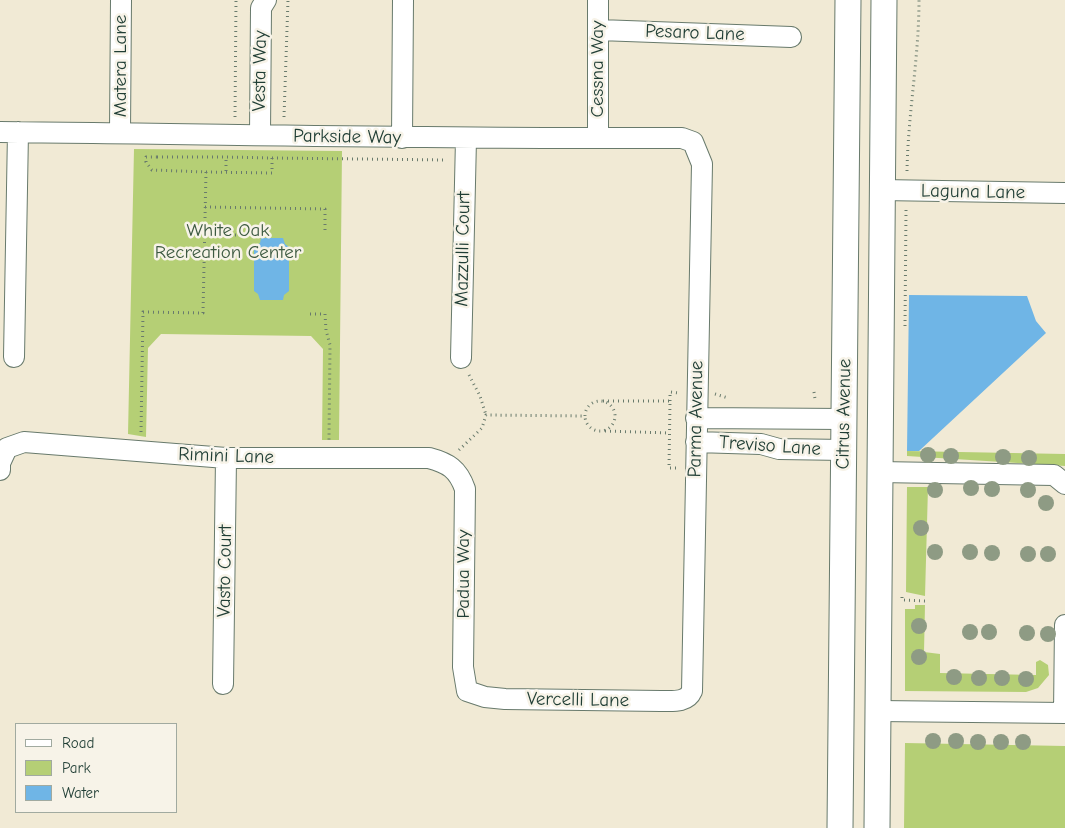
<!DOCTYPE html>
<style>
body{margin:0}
#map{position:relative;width:1065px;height:828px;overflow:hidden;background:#f1ead5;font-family:"Comic Neue",sans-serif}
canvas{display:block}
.legend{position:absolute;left:15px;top:723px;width:162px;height:90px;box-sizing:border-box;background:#f7f3e8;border:1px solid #a1aaa0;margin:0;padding:6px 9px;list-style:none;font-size:15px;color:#1f3d34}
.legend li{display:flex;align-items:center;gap:10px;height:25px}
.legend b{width:25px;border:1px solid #a1aaa0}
</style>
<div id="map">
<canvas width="1065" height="828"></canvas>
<ul class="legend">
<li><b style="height:6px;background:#fff"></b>Road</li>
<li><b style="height:14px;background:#b5cf75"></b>Park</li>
<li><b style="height:14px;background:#6fb5e6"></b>Water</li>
</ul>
</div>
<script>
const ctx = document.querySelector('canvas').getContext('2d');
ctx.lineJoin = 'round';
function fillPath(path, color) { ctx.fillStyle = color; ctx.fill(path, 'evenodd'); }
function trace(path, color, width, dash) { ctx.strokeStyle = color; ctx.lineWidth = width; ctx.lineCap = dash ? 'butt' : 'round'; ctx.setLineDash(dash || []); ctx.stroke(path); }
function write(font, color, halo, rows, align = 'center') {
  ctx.font = font + ' "Comic Neue",sans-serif'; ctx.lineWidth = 5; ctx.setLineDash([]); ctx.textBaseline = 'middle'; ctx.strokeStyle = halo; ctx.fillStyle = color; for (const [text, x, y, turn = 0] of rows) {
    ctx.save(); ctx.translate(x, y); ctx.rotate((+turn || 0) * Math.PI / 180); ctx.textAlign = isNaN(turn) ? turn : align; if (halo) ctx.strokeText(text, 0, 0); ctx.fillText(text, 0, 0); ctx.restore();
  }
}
const green = new Path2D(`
 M134 149 342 151 339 440H322L323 349 311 336 161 334 148 348 146 437 128 434Z
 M907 451 1065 454V466L907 456Z
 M907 487H928L925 596 906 592Z
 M915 605H925L924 652 940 654V673L1036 675V662L1040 660 1048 665 1049 675 1038 688 1026 692 905 691V609H915Z
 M905 743 1065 746V828H904Z`);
const water = new Path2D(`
 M261 238H283L285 244 289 247V291L284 295 283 300H260L258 294 254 291V247L260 243Z
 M909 295 1027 296 1036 321 1046 333 919 451H907Z`);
const path = new Path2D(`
 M235 117 236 0
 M284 117 288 0
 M157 157H226
 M272 158 447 160
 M907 171C908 113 919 58 919 0
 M206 172 272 173V158L226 157V173
 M205 207 325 209V234
 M205 235H237
 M310 314H325L326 330 330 345 329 440
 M905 326 906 210
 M469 375 480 396 486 415
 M814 392 815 399
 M715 394 728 398
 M585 416a15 15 0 1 1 30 0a15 15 0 1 1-30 0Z
 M603 401H670L669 468H677
 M670 401V392L679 393
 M605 431 669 433
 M141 432 143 312 203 313 206 172 152 170 146 162V157H157V153
 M459 450 482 428 486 415 584 416
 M902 597V600L926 601`);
const minor = new Path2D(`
 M599 30 791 37
 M0 132C223 134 446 139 670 138H682L693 142 702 164 692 691C687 703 672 701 661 701L505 699 485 697 467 691 463 667 465 489C458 469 448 463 429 458H226L24 442 7 448 0 463V470
 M120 132 121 0
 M260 134 261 8 266 0
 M402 138 403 0
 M598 138V0
 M881 190 1065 193
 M14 357 18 132
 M461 358 466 139
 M696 418 844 419
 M696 442 761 444 779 449 844 450
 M879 472 1054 475 1065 484
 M223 684 226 458
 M878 711 1065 713
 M1064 713 1065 625`);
const major = new Path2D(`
 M840 828 848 0
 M877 828 884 0`);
const trees = [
 [928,455],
 [951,456],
 [1003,457],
 [1029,458],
 [971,488],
 [992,489],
 [935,490],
 [1028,490],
 [1046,503],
 [921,528],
 [935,552],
 [970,552],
 [992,553],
 [1028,554],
 [1048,554],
 [919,626],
 [970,632],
 [989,632],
 [1027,633],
 [1048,634],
 [919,657],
 [954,677],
 [979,678],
 [1002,678],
 [1026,679],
 [933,741],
 [956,741],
 [978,742],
 [1001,742],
 [1023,742]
];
const streetNames = [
 ["Pesaro Lane",695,33,2],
 ["Matera Lane",121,66,-90],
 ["Cessna Way",598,69,-90],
 ["Vesta Way",260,71,-89],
 ["Parkside Way",347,137,1],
 ["Laguna Lane",973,192,1],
 ["Mazzulli Court",463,249,-89],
 ["Citrus Avenue",844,414,-89],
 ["Parma Avenue",696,419,-89],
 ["Treviso Lane",770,446,4],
 ["Rimini Lane",226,456,2],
 ["Vasto Court",225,571,-89],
 ["Padua Way",464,574,-90],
 ["Vercelli Lane",578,700,1]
];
const parkNames = [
 ["White Oak",228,231],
 ["Recreation Center",228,253]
];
fillPath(green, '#b5cf75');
fillPath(water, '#6fb5e6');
trace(minor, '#687a6c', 22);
trace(major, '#687a6c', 27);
trace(path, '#687a6c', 3, [1, 4]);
trace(minor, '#fff', 20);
trace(major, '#fff', 25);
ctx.fillStyle = '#8e9b84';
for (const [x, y] of trees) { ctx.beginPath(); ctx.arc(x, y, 8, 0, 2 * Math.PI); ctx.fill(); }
write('19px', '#1f3d34', '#f7f3e8', streetNames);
write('19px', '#3d5a41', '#f7f3e8', parkNames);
</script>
